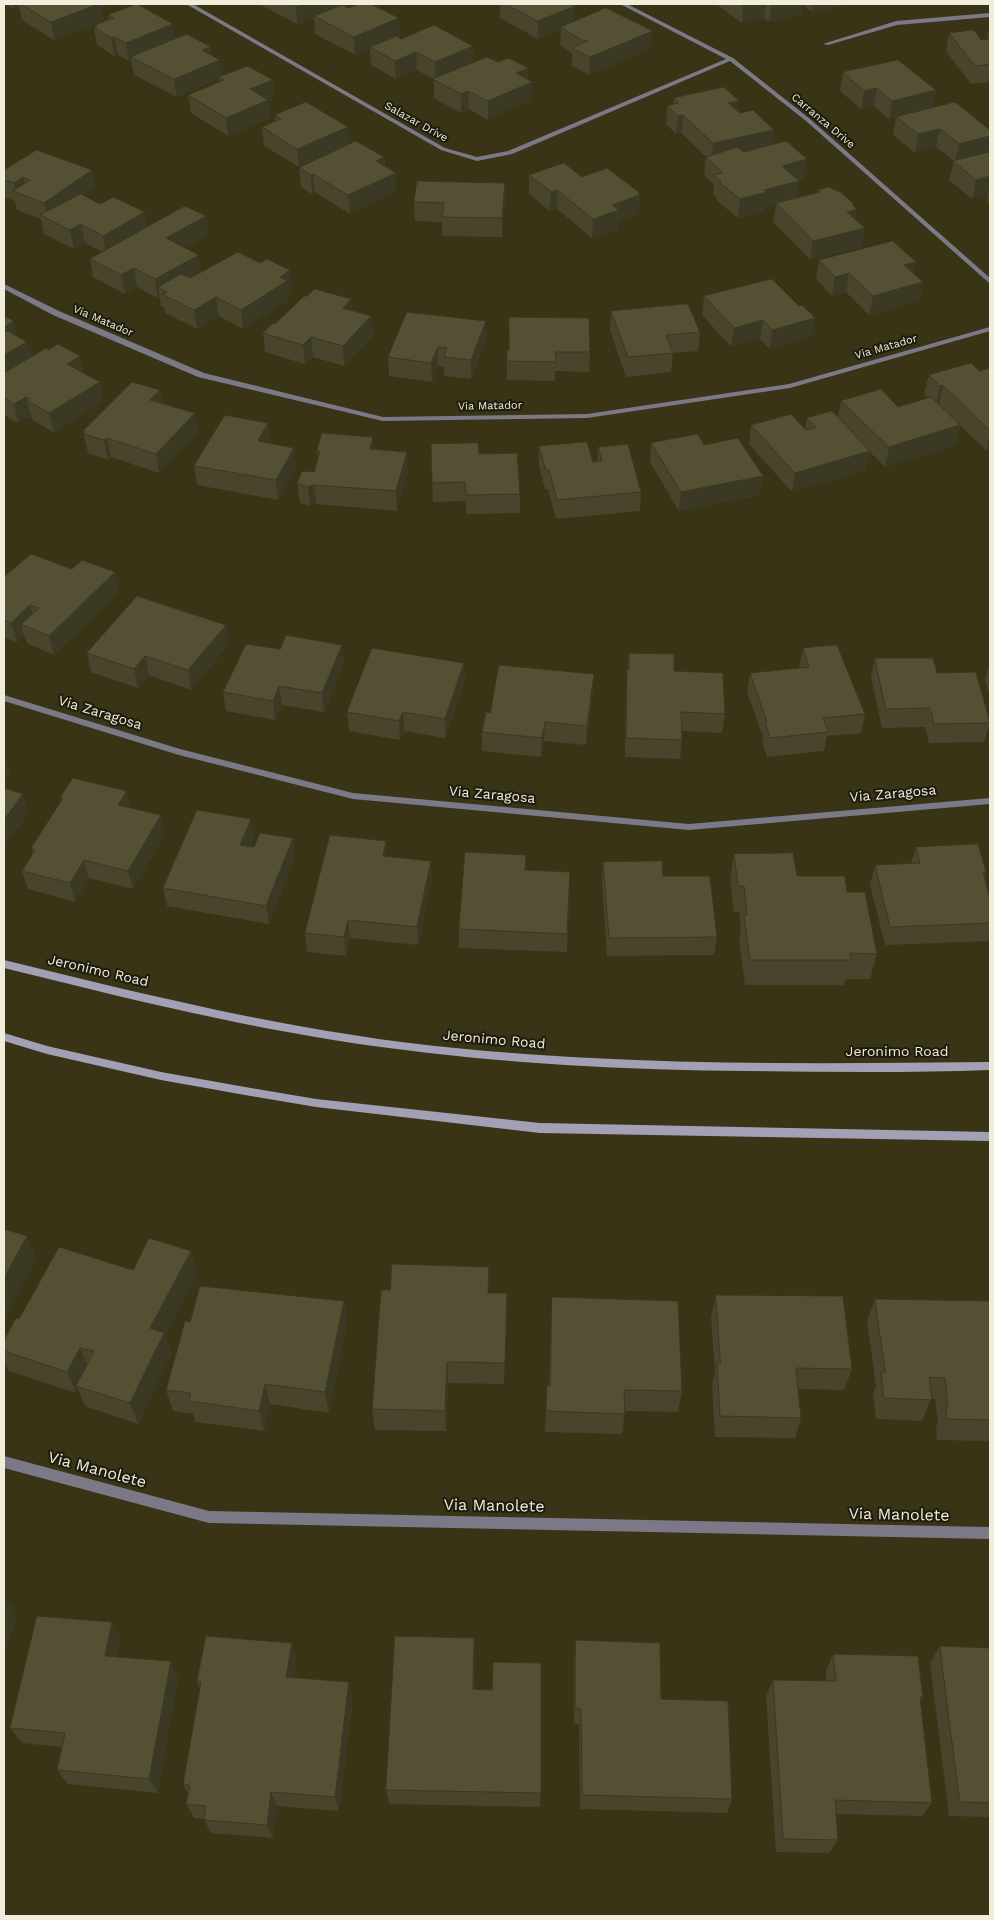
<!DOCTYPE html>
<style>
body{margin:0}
#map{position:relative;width:994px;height:1920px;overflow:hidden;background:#393415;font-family:"Work Sans",sans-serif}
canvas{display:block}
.frame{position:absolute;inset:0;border:5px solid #f0eddb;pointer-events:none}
</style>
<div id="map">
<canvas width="994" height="1920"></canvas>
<div class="frame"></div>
</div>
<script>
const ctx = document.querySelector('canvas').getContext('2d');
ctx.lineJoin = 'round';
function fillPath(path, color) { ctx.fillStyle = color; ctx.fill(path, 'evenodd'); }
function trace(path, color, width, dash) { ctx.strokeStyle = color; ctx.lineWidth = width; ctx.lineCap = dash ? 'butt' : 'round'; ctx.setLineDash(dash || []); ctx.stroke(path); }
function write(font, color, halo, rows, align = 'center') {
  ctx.font = font + ' "Work Sans",sans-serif'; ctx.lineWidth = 4; ctx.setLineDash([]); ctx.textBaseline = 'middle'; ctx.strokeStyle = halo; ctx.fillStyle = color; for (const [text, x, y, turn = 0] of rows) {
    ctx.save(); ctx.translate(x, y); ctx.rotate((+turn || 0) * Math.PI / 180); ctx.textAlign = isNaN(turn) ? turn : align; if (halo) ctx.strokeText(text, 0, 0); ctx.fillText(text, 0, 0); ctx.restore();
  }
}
const minor = new Path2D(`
 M186 4H193L445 148 477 157 508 151 726 59 620 4H627L733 58 810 119 990 278V283L988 282 806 121 730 61 512 154 477 161 441 150Z
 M990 13V17L897 25 828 45 823 44 896 21Z
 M4 284 59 311 204 373 383 417 587 414 789 384 990 327V331L790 388 587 418 383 421 198 377 53 315 4 289Z
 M4 695 180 749 353 793 689 824 990 798V804L689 830 353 799 179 755 4 701Z
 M4 1456 209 1511 990 1527V1539L209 1523 4 1468Z`);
const secondary = new Path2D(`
 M4 960C146 995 289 1030 435 1046 620 1066 805 1064 990 1062V1070C910 1073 830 1072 750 1071 627 1070 503 1064 381 1047 254 1030 129 999 4 968Z
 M4 1033 47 1046 161 1072 245 1087 316 1099 540 1123 990 1132V1141L540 1133 316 1107 245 1095 161 1080 47 1054 4 1041Z`);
const wall = new Path2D(`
 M5 4H110L102 7 104 21 54 40 22 20 19 6 13 9Z
 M259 4H348L344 6 400 36 398 37 401 39 473 46V63L498 62 528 68V80L531 100 488 120 469 109 461 113 434 98V79L417 70 396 79 371 65 370 49 355 55 315 34 314 18 297 24Z
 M500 4H576V6H575L574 22 651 49 589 75 572 66V53L560 45 561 29 538 39 500 18Z
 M716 4H842V6L812 12 802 4 801 14 769 22 764 18 742 23Z
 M108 15 175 38 213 56 222 76 273 80 274 98 268 101 270 118 228 136 191 113 188 95 220 82 219 79 177 97 134 75 131 60 129 61 118 55 114 56 97 45 94 27H95V25L109 19Z
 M989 29H990V82L971 84 946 51 949 33 981 40 987 39Z
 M843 72 936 90 932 108 990 130V204L987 201 988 194 972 199 949 180 954 161 936 147 915 153 893 135 896 117 889 119 874 106 861 109 840 91Z
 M674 98 738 112 804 178 798 180 797 198 817 193V190L854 207 857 209 855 220 865 228 861 247 810 260 773 222 776 205 765 208 764 211 738 218 717 201V198L713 194 714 184 704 175 706 157 681 133 676 134 666 124 667 106 673 104Z
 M275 115 384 157 385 166 396 173V192L350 214 315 192 312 194 301 187 299 168 325 156 299 167 264 146 262 127 275 121Z
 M4 170H92L95 188 84 196 100 204 145 212 147 227 206 216 208 235 185 248 201 272 260 263 290 270 292 289 288 292 289 300 243 329 219 316 197 329 165 313V308L161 306 160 298H158L137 287 125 294 93 277 90 259 102 252 85 243 74 249 44 234 41 219 17 210 15 201 4 197Z
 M529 175 582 177 639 195H640L639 214 618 221V229L592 238 557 209 550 211 529 194Z
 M505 183V201L502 237 442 236V222L415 221 414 202Z
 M819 260 914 274 923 282 919 301 869 315 846 292 832 296 816 279Z
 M307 296 351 299 352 310 371 316 373 335 344 366 313 357 305 364 265 352 263 333 275 324Z
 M704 296 812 337 770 349 760 339 731 347 702 315Z
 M611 311 700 332 698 351 673 353 671 372 626 377 610 330Z
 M4 316 17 336 27 342 31 357 48 350 80 356 84 373 104 401 54 432 32 420 31 416 18 423 4 415Z
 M486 321V340L471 379 444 376V367L438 366 432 382 389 376 388 357Z
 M507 350 590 352 589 372 555 371V381L507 380Z
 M990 368V449L986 450 960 426 956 445 885 467 870 452 866 470 792 492 749 444 751 425 805 429 807 418 838 417 841 401 898 407 928 398 924 394 929 375 979 371Z
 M163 404 195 413 198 433 159 473 111 457 108 460 88 453 83 431Z
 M271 442 270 443 294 448 296 467 278 500 197 485 194 466Z
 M651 443 704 445 763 476 760 495 679 511 650 462Z
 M539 446 593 462H597L598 447 641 492 640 511 556 519 548 489H545L539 466Z
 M374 449 408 471 397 511 316 504 310 506 300 503 297 483 314 472 318 459 317 451Z
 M479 454 520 494V513L466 514V501L433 502 432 483Z
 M72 569 115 572 119 592 54 655 27 643 24 635 17 642 4 637V577Z
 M226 625 229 644 191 690 149 675 138 688 91 672 87 653Z
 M342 645 344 664 324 712 282 705 275 720 226 711 223 692 280 649Z
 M803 648 865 714 861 733 827 736 824 751 767 757 762 741 763 737 747 692 750 673 799 668Z
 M629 653 674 671 725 714 722 733 682 731V740L680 759 625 757 626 688Z
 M875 658 937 673 990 723 984 742 929 743 925 727 882 728 871 677Z
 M990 662V698L985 679Z
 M464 663 465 682 445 738 404 731 400 740 349 731 347 712Z
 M593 693 586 745 544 741 541 757 482 751V732L490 713Z
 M60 798 130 808 161 815 165 834 133 889 89 878 75 902 28 889 22 871 33 854 31 848 61 801Z
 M251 819 254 837 250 847H254L293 838 295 857 269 924 167 906 163 888Z
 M916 847 986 871 984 878 990 899V941L885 945 870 884 875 865 911 863Z
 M734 854 797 876 847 892 877 954 870 979H846L844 985H745L739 941 741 929 739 912H734L730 880Z
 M526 855 525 870 570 872 567 952 459 948V929Z
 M387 857 432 880 418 945 350 938 346 956 307 952 305 933Z
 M603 862 663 876 717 937 714 955 607 956 602 881Z
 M191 1251 197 1274 165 1336 171 1354 138 1424 85 1406 78 1389 76 1393 9 1371 4 1360V1340L19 1319 133 1270Z
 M390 1290 489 1293 507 1315 504 1384 448 1383 446 1431 375 1430 372 1409Z
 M716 1295 852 1369 844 1390 798 1389 801 1418 795 1438 715 1437 712 1384 715 1372 711 1317Z
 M552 1297 682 1391 678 1412 625 1411 622 1434 545 1432 547 1385H549Z
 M875 1299 990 1301V1441L937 1440 936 1427 938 1422 935 1399H931L922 1421 876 1419 873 1393 876 1387 867 1321Z
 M344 1301 347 1323 329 1413 270 1404 264 1431 195 1422 193 1414 173 1411 166 1390 190 1322Z
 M112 1622 121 1639 117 1657 178 1678 158 1793 68 1784 57 1770 62 1747 22 1743 10 1728Z
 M474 1638 475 1655 474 1689 541 1793 540 1807 389 1804 386 1790Z
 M576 1640 732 1799 727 1813 580 1809 579 1724H574V1657Z
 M940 1646 990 1648V1817L949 1816 930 1663Z
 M833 1654 923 1698 920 1702 932 1803 922 1816 836 1814 838 1840 829 1853 776 1852 766 1696 773 1680 826 1681V1671Z
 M297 1660 294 1678 353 1698 339 1811 277 1806 273 1838 211 1833 204 1819 194 1818 186 1804 188 1793 183 1784 200 1688 197 1682Z`);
const shadedWall = new Path2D(`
 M12 4H19V6L13 9Z
 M88 4H110L102 7 104 21 54 40 51 22Z
 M303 4H348L316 17 314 16V18L297 24 296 7Z
 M556 4H576V6H575L574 24 561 27V29L538 39V21Z
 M751 4H766L764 18 742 23 743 5Z
 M771 4H802L801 14 769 22Z
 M813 4H842V6L812 12Z
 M399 18 400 36 372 48 370 47V49L355 55 354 37Z
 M173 24 176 42 131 57V60L129 61 126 43Z
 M653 31 651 49 589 75 590 57Z
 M115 37 118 55 114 56 111 38Z
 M473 46V64L436 80 435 62Z
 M211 47 213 62 220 60 222 78 219 77V79L177 97 174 79 202 50Z
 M416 52 417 70 396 79 395 61Z
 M528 68V83L532 82 531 100 488 120V101L516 73Z
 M273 80 274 98 268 101 270 118 228 136 226 118 250 89Z
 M877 88 874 106 861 109 864 91Z
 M936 90 932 109 889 119 892 101Z
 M468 91 469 109 461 113V94Z
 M739 101 737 119 728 103Z
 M683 115 681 133 676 134 678 116Z
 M348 127 349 145 299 167 297 149Z
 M940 129 936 147 915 153 918 134Z
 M774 130 772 148 711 162 713 143Z
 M990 136V153L955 162 959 144Z
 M384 157 385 176 376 161Z
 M807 159 804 178 780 184 782 166Z
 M92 170 95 188 50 220 48 219 44 203Z
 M396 173V192L350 214 348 195Z
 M313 174 315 192 312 194 311 175Z
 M990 176V185L988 194 972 199 976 180Z
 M23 177 27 196 16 192 14 183Z
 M799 181 797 199 776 203V205L765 208 764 211 738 218 740 199 764 190Z
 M505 183V201L502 237V218Z
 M557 190V209L550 211 551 192Z
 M640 193 639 196 640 195 639 214 618 221V229L592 238 593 219 612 205Z
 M852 205H855L854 210 857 209 854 228 847 212Z
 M145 212 148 231 106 254 103 236Z
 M206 216 208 235 169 257 166 238Z
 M81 224 85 243 74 249 70 230Z
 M865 228 861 247 810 260 813 241Z
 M199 255 201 274 167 292 158 287 160 298H158L155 279Z
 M916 262 913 281 904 265Z
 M134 268 137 287 125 294 121 275Z
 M290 270 292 289 288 292 289 300 243 329 241 310 280 277Z
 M849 273 846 292 832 296 835 277Z
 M923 282 919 301 869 315 873 296Z
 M216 297 219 316 197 329 194 310Z
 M351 299 353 318 343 308Z
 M371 316 373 335 344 366 343 346Z
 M815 318 812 337 770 349 772 330Z
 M763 320 760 339 731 347 734 328Z
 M14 321 18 340 4 349V327Z
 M486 321V340L471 379V360Z
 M311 337 313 357 305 364 303 345Z
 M27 342 32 361 4 377V355Z
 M438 347V366L432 382 431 363Z
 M80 356 84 376 67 364Z
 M100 382 104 401 54 432 49 413Z
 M943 385 939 405H936L940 386Z
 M160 390 164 410 150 400Z
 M26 397 31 416 18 423 14 404Z
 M195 413 198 433 159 473 156 454Z
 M268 423 271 442 260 460 258 441Z
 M960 425 956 445 885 467 889 447Z
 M990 432V449L986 450Z
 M373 437 375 457 370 449Z
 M107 438 111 457 108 460 104 440Z
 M294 448 296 467 278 500 276 480Z
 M870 451 866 470 792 492 795 473Z
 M407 452 408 471 397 511 396 491Z
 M763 476 760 495 679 511 681 492Z
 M314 485 316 504 310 506 308 487Z
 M115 572 119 592 54 655 49 636Z
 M30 605 36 624H21L24 635 17 642 11 623Z
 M226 625 229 644 191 690 188 670Z
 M342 645 344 664 324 712 322 693Z
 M145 656 149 675 138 688 134 669Z
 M464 663 465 682 445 738V719Z
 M594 674 593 693 586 745 587 726Z
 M279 686 282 705 275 720 273 701Z
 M403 712 404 731 400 740 399 721Z
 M545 722 544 741 541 757 542 738Z
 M5 756 11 774 4 783V757Z
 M127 791 131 810 118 805Z
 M23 794 29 813 4 847V820Z
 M161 815 165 834 133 889 128 871Z
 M251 819 254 837 243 864 240 845Z
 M293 838 295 857 269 924 266 906Z
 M386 841 387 859 383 856Z
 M84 860 89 878 75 902 70 883Z
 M431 861 432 880 418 945 417 927Z
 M348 920 350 938 346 956 344 937Z
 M27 1236 37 1259 6 1315 8 1319 4 1328V1278Z
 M191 1251 197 1274 165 1336 171 1354 138 1424 130 1403 150 1328Z
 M507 1293V1315L504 1384 505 1363Z
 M344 1301 347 1323 329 1413 325 1392Z
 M80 1348 89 1369 76 1386 78 1389 76 1393 67 1372Z
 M447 1362 448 1383 446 1431 445 1411Z
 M265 1384 270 1404 264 1431 259 1411Z
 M6 1598 18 1616 4 1654V1605Z
 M112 1622 121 1639 114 1672 105 1656Z
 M474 1638 475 1655 473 1705V1689Z
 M292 1643 297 1660 291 1693 286 1677Z
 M171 1661 178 1678 158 1793 149 1779Z
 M349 1682 353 1698 339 1811 335 1797Z
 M271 1792 277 1806 273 1838 267 1825Z`);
const building = new Path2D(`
 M21 4H99L51 22Z
 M137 4 173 24 126 43 115 37 111 38 94 27 97 26 95 25 114 18 108 15Z
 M290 4H303L296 7Z
 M359 4H371L399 18 354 37 314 16 342 5 348 8Z
 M506 4H570L575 6 538 21Z
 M741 4H751L743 5Z
 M606 8 653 31 590 57 572 48 588 41H583L561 27Z
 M434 25 473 46 435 62 416 52 395 61 370 47 397 36 401 39Z
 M974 30 981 40 990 39V64L975 66 949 33Z
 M187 34 211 47 202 50 220 60 174 79 131 57Z
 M487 57 498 62 509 58 528 68 516 73 532 82 488 101 468 91 461 94 433 79Z
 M898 60 936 90 892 101 877 88 864 91 843 72Z
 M248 66 273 80 250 89 268 100 226 118 188 95 224 80 219 77Z
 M724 87 739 101 728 103 740 113 753 110 774 130 713 143 683 115 678 116 667 106 679 103 674 98Z
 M306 102 348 127 297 149 262 127 281 119 275 115Z
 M955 102 990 130V136L959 144 940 129 918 134 896 117Z
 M356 141 384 157 376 161 396 173 348 195 313 174 311 175 299 168Z
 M786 141 807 159 782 166 799 181 764 190 767 192 740 199 719 182 721 181 714 175 723 173 706 157 738 147 743 152Z
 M37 150 92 170 44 203 13 191 30 180 23 177 14 183 4 180V170Z
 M990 152V176L976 180 953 161Z
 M564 163 582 177 607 168 640 193H638L640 195 612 205 619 210 593 219 557 190 551 192 529 175Z
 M417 181 505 183 502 218 442 217 444 203 414 202Z
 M829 187 842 193 855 205H852L857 209 847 212 865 228 813 241 776 203 820 192 817 190Z
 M81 194 100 204 113 197 145 212 103 236 81 224 70 230 40 215Z
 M185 206 206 216 166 238 199 255 155 279 134 268 121 275 90 259Z
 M893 241 916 262 904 265 923 282 873 296 849 273 835 277 819 260Z
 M238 252 260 263 267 259 290 270 280 277 287 281 241 310 216 297 194 310 162 294 167 292 158 287 181 274 190 278Z
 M772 279 799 306 802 305 815 318 772 330 763 320 734 328 704 296Z
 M315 289 351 299 343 308 371 316 343 346 311 337 303 345 263 333 273 323 275 324 304 296H307Z
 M688 304 700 332 666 335 673 353 628 357 611 311Z
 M407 312 486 321 471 360 444 357 447 348 438 347 431 363 388 357Z
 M4 316 14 321 4 327Z
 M509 317 589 318 590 352H555L556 362 507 361V350H509Z
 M8 331 27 342 4 355V333Z
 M58 344 80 356 67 364 100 382 49 413 28 401 30 399 26 397 14 404 4 398V373L46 348 48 350Z
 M971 363 979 371 990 368V431L943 385 940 386 929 375Z
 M132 382 160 390 150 400 195 413 156 454 107 438 104 440 84 434 86 432 83 431Z
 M881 389 898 407 931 397 960 425 889 447 841 401Z
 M832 411 870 451 795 473 751 425 791 414 806 430 816 427 807 418Z
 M225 415 268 423 258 441 294 448 276 480 194 466Z
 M322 433 373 437 370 449 407 452 396 491 314 485 308 487 297 483 302 471 314 472 320 451H317Z
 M698 434 704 445 738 438 763 476 681 492 651 443Z
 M587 442 593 462 602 461 598 447 628 444 641 492 557 500 549 470H546L539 446Z
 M478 443 479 454 517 453 520 494 466 495 465 482 432 483 431 444Z
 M31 554 72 569 82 560 115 572 49 636 21 624 39 608 30 605 11 623 4 620V577Z
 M137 596 226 625 188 670 145 656 134 669 87 653Z
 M286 635 342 645 322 693 279 686 273 701 223 692 246 644 280 649Z
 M837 645 865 714 823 718 828 732 770 738 765 722H767L750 673 809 667 803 648Z
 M372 648 464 663 445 719 403 712 399 721 347 712Z
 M629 653 674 654V671L723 673 725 714 681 712 682 740 626 738 627 669H629Z
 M875 658H933L937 673 976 672 990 723 934 724 930 708 886 709Z
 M499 665 594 674 587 726 545 722 542 738 482 732 486 712 490 713Z
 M73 778 127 791 118 805 161 815 128 871 84 860 70 883 22 871 35 850 31 848 63 798H60Z
 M4 788 23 794 4 820Z
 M197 810 251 819 240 845 254 847 260 833 293 838 266 906 163 888Z
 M330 835 386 841 383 856 431 861 417 927 348 920 344 937 305 933Z
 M978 844 986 871 983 872 990 899V923L890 927 875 865 920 863 916 847Z
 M465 852 526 855 525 870 570 872 567 934 459 929Z
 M793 853 797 876H845L847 892H865L877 954 850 953 851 960H750L744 915H747L744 886H738L734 854Z
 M662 861 663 876H710L717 937 609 938 603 862Z
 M4 1229 27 1236 4 1278Z
 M149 1238 191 1251 150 1328 164 1333 130 1403 76 1386 94 1351 80 1348 67 1372 4 1351V1340L16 1318 19 1319 59 1247 133 1270Z
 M392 1264 489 1267 488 1293H507L505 1363 447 1362 445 1411 372 1409 381 1290H390Z
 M200 1286 344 1301 325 1392 265 1384 259 1411 189 1401 191 1393 166 1390 185 1321 190 1322Z
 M716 1295 843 1296 852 1369 796 1368 801 1418 720 1416 717 1363H720Z
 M552 1297 678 1301 682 1391 624 1390 625 1414 546 1411 547 1385 550 1386Z
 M875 1299 990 1301V1420L947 1419 946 1406H948L945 1378 929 1377 932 1400 884 1398 881 1372H885Z
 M4 1598H6L4 1605Z
 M37 1616 112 1622 105 1656 171 1661 149 1779 57 1770 65 1733 10 1728Z
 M206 1636 292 1643 286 1677 349 1682 335 1797 271 1792 267 1825 204 1820 206 1806 186 1804 190 1785 183 1784 201 1682H197Z
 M395 1636 474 1638 473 1689 492 1690 493 1662 541 1663V1793L386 1790Z
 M576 1640 660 1643 661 1699 728 1701 732 1799 582 1795 581 1709 576 1708Z
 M940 1646 990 1648V1803L960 1802Z
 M833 1654 918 1656 923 1698 920 1697 932 1803 835 1800 838 1840 783 1839 773 1680 836 1681Z`);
const farStreetnames = [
 ["Carranza Drive",823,121,40],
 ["Salazar Drive",416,122,29],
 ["Via Matador",103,321,23],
 ["Via Matador",886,347,-16],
 ["Via Matador",490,406,-1]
];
const streetNames = [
 ["Via Zaragosa",100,713,17],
 ["Via Zaragosa",893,794,-5],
 ["Via Zaragosa",492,795,5],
 ["Jeronimo Road",98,971,13],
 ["Jeronimo Road",494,1040,5],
 ["Jeronimo Road",897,1052]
];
const nearStreetnames = [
 ["Via Manolete",97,1470,15],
 ["Via Manolete",494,1506,1],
 ["Via Manolete",899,1515,1]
];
fillPath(minor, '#7b7987');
fillPath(secondary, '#a3a0b6');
fillPath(wall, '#48452c');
fillPath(shadedWall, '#3b3824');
fillPath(building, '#545033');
trace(building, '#3b3824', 1);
write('11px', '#f0eddb', '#1d1b0e', farStreetnames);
write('14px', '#f0eddb', '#1d1b0e', streetNames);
write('16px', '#f0eddb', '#1d1b0e', nearStreetnames);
</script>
